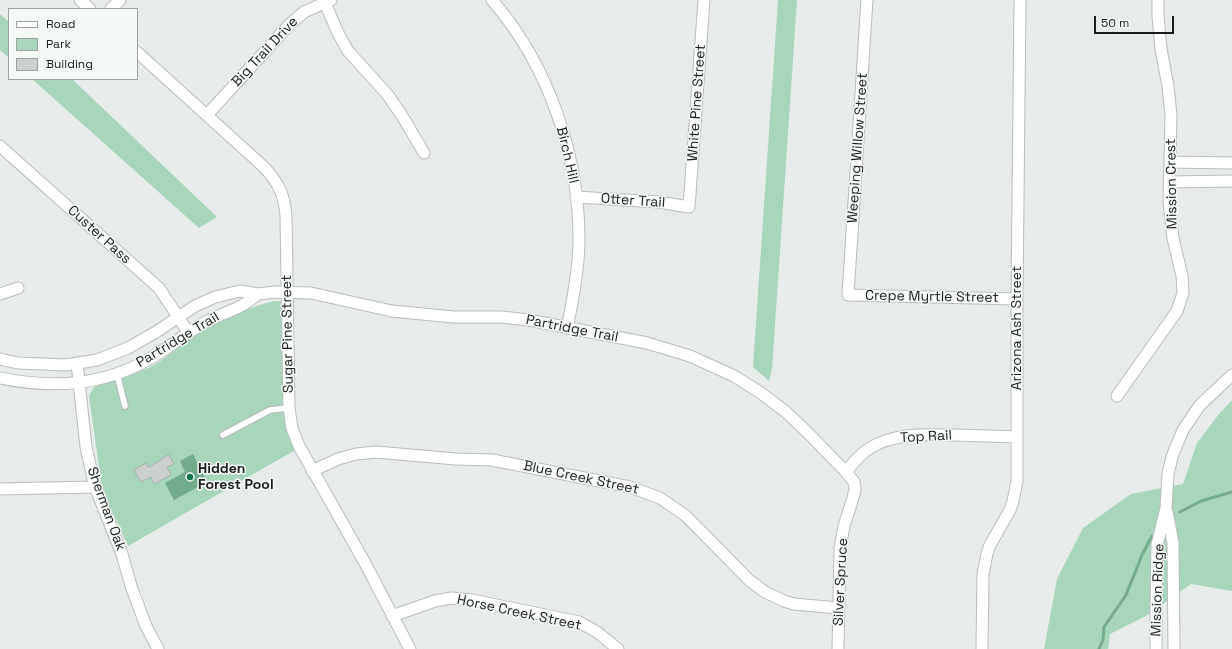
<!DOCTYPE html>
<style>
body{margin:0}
#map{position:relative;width:1232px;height:649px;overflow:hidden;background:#e7ebe9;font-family:"Space Grotesk",sans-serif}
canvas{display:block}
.legend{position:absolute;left:8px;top:8px;width:130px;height:72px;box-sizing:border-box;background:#f5f9f6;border:1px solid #9ea19f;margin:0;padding:5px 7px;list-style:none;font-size:12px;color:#1c1e1d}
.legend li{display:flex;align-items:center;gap:8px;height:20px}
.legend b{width:20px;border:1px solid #9ea19f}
.scale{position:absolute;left:1094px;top:16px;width:80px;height:18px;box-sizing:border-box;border:2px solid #1c1e1d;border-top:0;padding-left:5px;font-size:12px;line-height:14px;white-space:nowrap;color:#1c1e1d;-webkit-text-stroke:3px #f5f9f6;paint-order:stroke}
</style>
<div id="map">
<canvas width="1232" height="649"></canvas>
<ul class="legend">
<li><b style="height:5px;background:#fff"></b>Road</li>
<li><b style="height:11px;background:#a8d5bc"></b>Park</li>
<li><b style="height:11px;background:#ccd0ce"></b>Building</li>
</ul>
<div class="scale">50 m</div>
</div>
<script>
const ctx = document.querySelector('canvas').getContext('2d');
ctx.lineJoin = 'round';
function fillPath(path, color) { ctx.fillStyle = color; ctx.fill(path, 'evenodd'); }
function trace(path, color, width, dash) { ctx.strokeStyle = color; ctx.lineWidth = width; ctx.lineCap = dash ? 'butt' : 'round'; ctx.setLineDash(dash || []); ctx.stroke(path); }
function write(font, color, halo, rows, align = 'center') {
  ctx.font = font + ' "Space Grotesk",sans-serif'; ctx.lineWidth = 3; ctx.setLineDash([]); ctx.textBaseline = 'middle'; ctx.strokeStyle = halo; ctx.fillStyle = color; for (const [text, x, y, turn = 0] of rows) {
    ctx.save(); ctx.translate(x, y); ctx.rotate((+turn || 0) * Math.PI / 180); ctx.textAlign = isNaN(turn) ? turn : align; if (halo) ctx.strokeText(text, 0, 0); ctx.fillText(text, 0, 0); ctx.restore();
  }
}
const green = new Path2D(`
 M778 0H797L772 369 769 381 753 367Z
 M0 14 9 22V58L0 50Z
 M32 79H72L217 217 199 228Z
 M274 301H279L282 303 297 449 128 546 105 496 101 481 89 396 94 387C114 381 135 375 154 365 169 357 181 343 196 334 219 320 247 308 274 301Z
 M1232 400V591L1191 584 1146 616 1110 634 1108 649H1044L1057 579 1083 528 1131 494 1183 484 1197 443 1219 414Z`);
const water = new Path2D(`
 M193 454 207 482 174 500 165 483 185 472 180 461Z`);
const stream = new Path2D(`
 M1180 512 1201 501 1232 492
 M1099 649 1103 640 1104 627 1126 595 1142 555 1152 536`);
const building = new Path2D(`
 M169 455 174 464 167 467 171 475 154 484 151 477 141 482 134 470 146 463 148 467Z`);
const service = new Path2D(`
 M117 374 125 406
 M223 435 270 410 289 408`);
const minor = new Path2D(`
 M80 0 90 9
 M492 0C549 66 580 157 579 244 578 272 573 300 567 328
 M867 0 848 295 1017 299
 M325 3 338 33 348 51 387 94 401 114 424 153
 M111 9 120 0
 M137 52 265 168C279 184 284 194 286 215L289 408 292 428 299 446 365 563 410 649
 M207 115 288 26 304 12 331 0
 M0 146 159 288 188 332
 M1170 162 1232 163
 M1170 182 1232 181
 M576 197 659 202 689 207 704 0
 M0 294 18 288
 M0 359 18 363 65 365 97 360 128 348 156 332 195 306 215 297 240 291 258 294 276 292 311 293 392 311 453 317H502L529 320 647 343 690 356 734 376 761 393 786 412 809 434 846 472 854 482 855 489 853 498 844 526 840 548 838 649
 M77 363 86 447 95 487 122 554 131 586 146 626 158 649
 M0 378C53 389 104 386 151 358 168 348 184 335 202 324 215 316 230 312 243 305 248 302 253 298 258 294
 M1117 396 1177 311 1183 293 1182 276 1173 238 1169 202 1171 115 1168 86 1161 49 1158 16V0
 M312 471 338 459 356 454 376 452 456 459 492 460 630 487 660 498 686 516 749 580 765 592 784 601 794 604 838 608
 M846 472C853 463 860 454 870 448 896 432 927 435 956 435 977 436 997 436 1017 437
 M0 489 95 487
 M1167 512 1173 543 1174 649
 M392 616 435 601 451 598 472 600 579 622 597 632 618 649
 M982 649 983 574 987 554 990 545 1010 510 1013 501 1017 481V299L1020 0
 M1156 649V612L1157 545 1166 508 1168 473 1173 454 1183 430 1200 405 1232 375`);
const markers = [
 [190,477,4,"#0f764e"]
];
const streetNames = [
 ["Big Trail Drive",265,52,-47],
 ["White Pine Street",697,103,-86],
 ["Weeping Willow Street",858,148,-86],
 ["Birch Hill",567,155,77],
 ["Mission Crest",1172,184,-91],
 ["Otter Trail",633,201,4],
 ["Custer Pass",99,235,42],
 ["Crepe Myrtle Street",932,297,1],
 ["Arizona Ash Street",1017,328,-90],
 ["Partridge Trail",572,329,11],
 ["Sugar Pine Street",288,334,-91],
 ["Partridge Trail",178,340,-31],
 ["Top Rail",926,437,-3],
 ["Blue Creek Street",581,478,12],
 ["Sherman Oak",106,509,70],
 ["Silver Spruce",841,582,-87],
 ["Mission Ridge",1158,590,-88],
 ["Horse Creek Street",519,613,12]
];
const poiNames = [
 ["Hidden",198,469],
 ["Forest Pool",198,485]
];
fillPath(green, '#a8d5bc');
fillPath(water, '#74aa8d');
trace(stream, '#74aa8d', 3);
fillPath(building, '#ccd0ce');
trace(building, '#abafac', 1);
trace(service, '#b9bdbb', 8);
trace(minor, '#b9bdbb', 13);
trace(service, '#fff', 5.5);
trace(minor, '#fff', 11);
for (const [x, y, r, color] of markers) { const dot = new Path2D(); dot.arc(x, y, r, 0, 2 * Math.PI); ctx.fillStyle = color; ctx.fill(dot); trace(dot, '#f5f9f6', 1.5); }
write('14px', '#1c1e1d', '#f5f9f6', streetNames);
write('bold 14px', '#1c1e1d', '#f5f9f6', poiNames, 'left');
</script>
